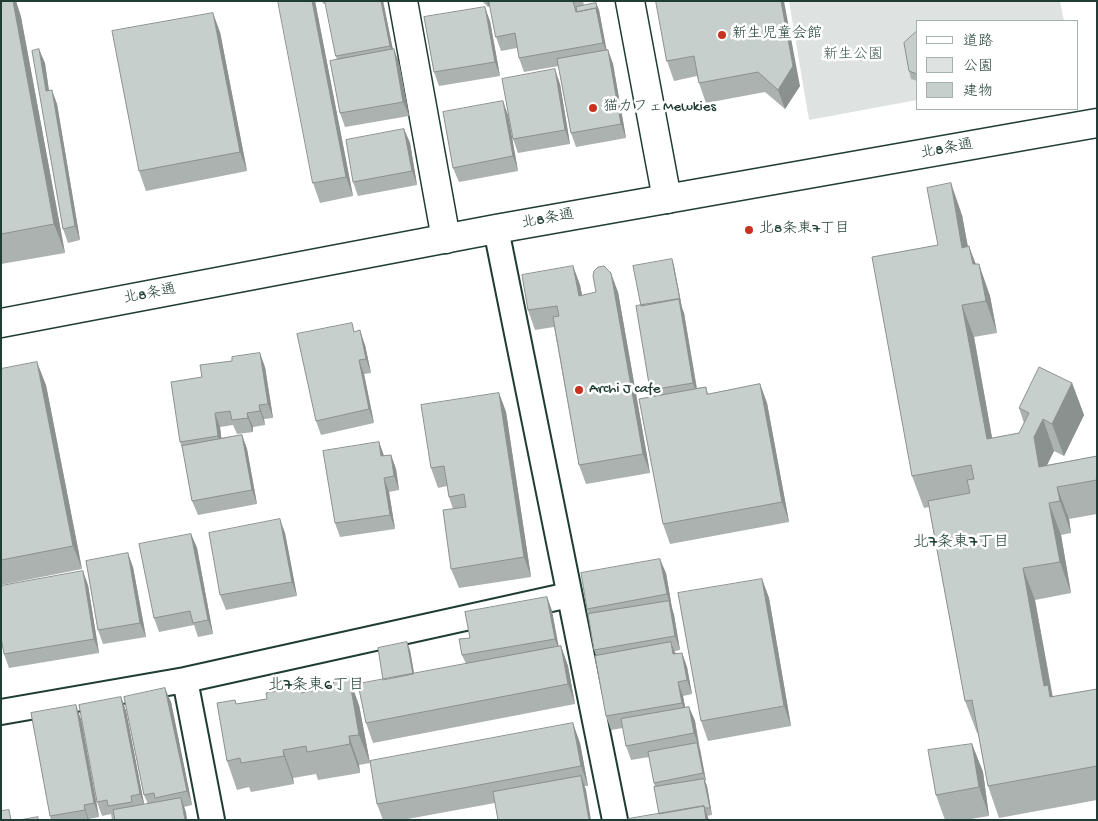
<!DOCTYPE html>
<meta charset="utf-8">
<style>
body{margin:0}
#map{position:relative;width:1098px;height:821px;overflow:hidden;background:#fff;font-family:"Gochi Hand","Klee One",sans-serif}
canvas{display:block}
.frame{position:absolute;inset:0;border:2px solid #1f3d34;pointer-events:none}
.legend{position:absolute;left:916px;top:20px;width:162px;height:90px;box-sizing:border-box;background:#fff;border:1px solid #a5b1ae;margin:0;padding:6px 9px;list-style:none;font-size:15px;color:#1f3d34}
.legend li{display:flex;align-items:center;gap:10px;height:25px}
.legend b{width:25px;border:1px solid #a5b1ae}
</style>
<div id="map">
<canvas width="1098" height="821"></canvas>
<div class="frame"></div>
<ul class="legend">
<li><b style="height:6px;background:#fff"></b>道路</li>
<li><b style="height:14px;background:#dee3e2"></b>公園</li>
<li><b style="height:14px;background:#c7cfcc"></b>建物</li>
</ul>
</div>
<script>
const ctx = document.querySelector('canvas').getContext('2d');
ctx.lineJoin = 'round';
function fillPath(path, color) { ctx.fillStyle = color; ctx.fill(path, 'evenodd'); }
function trace(path, color, width, dash) { ctx.strokeStyle = color; ctx.lineWidth = width; ctx.lineCap = dash ? 'butt' : 'round'; ctx.setLineDash(dash || []); ctx.stroke(path); }
function write(font, color, halo, rows, align = 'center') {
  ctx.font = font + ' "Gochi Hand","Klee One",sans-serif'; ctx.lineWidth = 5; ctx.setLineDash([]); ctx.textBaseline = 'middle'; ctx.strokeStyle = halo; ctx.fillStyle = color; for (const [text, x, y, turn = 0] of rows) {
    ctx.save(); ctx.translate(x, y); ctx.rotate((+turn || 0) * Math.PI / 180); ctx.textAlign = isNaN(turn) ? turn : align; if (halo) ctx.strokeText(text, 0, 0); ctx.fillText(text, 0, 0); ctx.restore();
  }
}
const green = new Path2D(`
 M789 1H1060L1064 21H917V100L809 120Z`);
const lane = new Path2D(`
 M496 229 615 820
 M185 680 212 820
 M1 712 185 680 569 595`);
const street = new Path2D(`
 M403 1 446 239
 M630 1 667 199`);
const secondary = new Path2D(`
 M1 323 496 229 1097 123`);
const wall = new Path2D(`
 M1 1H16L21 17 65 253 1 264Z
 M315 1 353 196 320 203 313 183Z
 M322 1H383L393 50 399 63 409 116 345 127 340 113 337 60 336 56 326 3 323 4Z
 M482 1H583L584 5 596 3 599 10 606 50H608L613 64 626 138 576 147 571 133 559 66 524 72 519 58 517 48 501 51 496 37 490 5 488 7Z
 M656 1 800 86 785 109 765 92 706 103 699 83 697 76 674 81 667 61Z
 M490 21 500 76 439 86 434 72Z
 M917 31V81L911 79 909 71Z
 M220 32 247 171 146 191 139 171Z
 M45 63 49 91 57 104 80 240 68 243 63 229Z
 M560 84 570 144 518 153 513 139Z
 M508 115 518 171 459 182 453 168Z
 M404 129 410 143 417 185 358 196 353 182Z
 M962 215 968 247 990 296 997 333 974 337 992 438 1019 433 1024 423 1019 408 1072 383 1084 415 1064 456 1054 451 1047 465 1097 456V514L1069 519 1071 533 1061 535 1071 593 1035 600 1053 697 1097 689V800L999 818 988 786 978 733H977L965 701 929 507 924 508 912 476 938 245Z
 M672 259 674 266 682 308 684 313 697 388 706 387 708 394 760 384 767 403 789 522 670 544 663 524 652 396 650 390 641 306Z
 M573 266 580 285 582 295 618 292 650 473 586 484 579 465 554 327 535 330 528 310Z
 M355 332 365 345 371 373 364 374 374 423 321 435 316 421Z
 M265 367 273 418 264 419 265 425 253 427V432L237 434 233 425 220 427 221 438 242 435 247 449 257 504 198 515 192 501 183 451 180 442Z
 M1 369 46 385 82 569 1 585Z
 M499 393 506 412 531 577 459 588 451 569 453 509 449 497 447 486 438 488 431 468Z
 M379 442 384 456 391 455 396 469 399 490 389 492 395 529 340 537 335 523Z
 M285 533 297 596 226 610 220 595Z
 M191 534 197 548 213 634 198 637 194 625 159 632 154 618Z
 M133 567 146 637 103 644 98 630Z
 M666 573 672 608 674 615 680 650 675 651 676 654 682 653 687 667 692 694 683 696 685 707H689L695 721 706 781H705L707 786 712 815 707 816 709 820H628L659 814 655 787 654 783 649 757 631 760 626 746 623 728 611 730 606 716 596 655 594 650 589 614 587 609Z
 M762 579 769 598 791 726 708 741 701 721Z
 M88 585 99 653 9 668 4 654Z
 M547 597 552 611 558 647 561 646 568 666 575 704 373 743 366 723 410 650 414 674 466 664 462 655 470 638Z
 M302 693 359 705 370 763 359 765 360 773 318 780 316 774 293 778 294 784 251 792 249 787 237 790 227 761 236 704Z
 M121 697 126 711 144 805 148 804 144 795 171 702 192 805 184 807 187 820H112L111 814 102 816 97 802Z
 M81 719 99 817 89 819V820H51L50 816Z
 M580 743 588 786H584L586 790 495 803 402 820H383L377 804Z
 M972 744 983 772 989 816 965 820H945L936 795Z`);
const shadedWall = new Path2D(`
 M13 1H16L21 17 65 253 54 224Z
 M312 1H315L353 196 346 177Z
 M381 1H383L395 60 390 46Z
 M487 1H493L488 7Z
 M781 1H784L800 86 785 109 778 90Z
 M596 3 599 10 608 57 603 43 596 8Z
 M485 7 490 21 500 76 495 62Z
 M213 13 220 32 247 171 240 152Z
 M39 49 45 63 51 105 46 91Z
 M394 49 399 63 409 116 403 102Z
 M608 50 613 64 626 138 621 124Z
 M555 69 560 84 570 144 565 130Z
 M52 90 57 104 80 240 75 226Z
 M503 101 508 115 518 171 513 156Z
 M404 129 410 143 417 185 412 171Z
 M951 183 962 215 974 280 962 248Z
 M969 246 981 278 973 264Z
 M672 259 674 266 682 308 684 313 698 397 693 383Z
 M979 264 990 296 997 333 986 301Z
 M573 266 580 285 586 315 579 296Z
 M611 273 618 292 650 473 643 454Z
 M962 305 974 337 998 471 987 439Z
 M360 330 365 345 371 373 366 359Z
 M260 353 265 367 273 418 268 404Z
 M359 360 364 374 374 423 369 409Z
 M37 362 46 385 82 569 73 546Z
 M1072 383 1084 415 1064 456 1052 424Z
 M760 384 767 403 789 522 782 502Z
 M499 393 506 412 531 577 524 557Z
 M259 405 264 419 265 425 260 411Z
 M215 413 220 427 223 450 218 436Z
 M247 413 253 427V432L248 418Z
 M1043 419 1054 451 1045 469 1039 467 1034 437Z
 M242 435 247 449 257 504 252 490Z
 M379 442 384 456H381Z
 M391 455 396 469 399 490 394 476Z
 M384 478 389 492 395 529 390 515Z
 M1057 487 1069 519 1071 533 1060 501Z
 M1049 503 1061 535 1071 593 1060 562Z
 M280 519 285 533 297 596 292 582Z
 M191 534 197 548 213 634 208 620Z
 M128 553 133 567 146 637 140 623Z
 M660 559 666 573 672 608 674 615 680 650 675 636 669 601 667 594Z
 M1023 568 1035 600 1052 695 1060 717 1044 686Z
 M83 571 88 585 99 653 94 639Z
 M762 579 769 598 791 726 784 706Z
 M547 597 552 611 560 653 555 639Z
 M407 642 410 650 416 684 413 677Z
 M671 642 676 656 673 654Z
 M561 646 568 666 575 704 568 684Z
 M682 653 687 667 692 694 687 680Z
 M349 677 359 705 370 763 359 735Z
 M678 682 683 696 687 717 682 703Z
 M165 688 171 702 192 805 187 791Z
 M121 697 126 711 145 808 140 794Z
 M76 705 81 719 99 817 94 803Z
 M689 707 695 721 699 747 694 733Z
 M573 723 580 743 588 786 581 766Z
 M349 736 359 765 360 773 350 744Z
 M697 743 700 750 706 781 703 773Z
 M972 744 983 772 989 816 979 787Z
 M283 750 293 778 294 784 284 756Z
 M581 776 586 790 591 820H589Z
 M704 779 707 786 712 815 710 808Z
 M181 798 186 812 187 820H185Z
 M84 805 89 820H88L85 810Z
 M704 806 709 820H706Z`);
const building = new Path2D(`
 M1 1H13L54 224 1 234Z
 M278 1H312L346 177 313 183Z
 M325 1H381L390 46 336 56Z
 M489 1H573L576 12 596 8 603 43 519 58 515 33 496 37Z
 M656 1H781L793 66 778 90 758 72 699 83 694 56 667 61Z
 M596 3 598 15 596 8 577 12 576 7Z
 M485 7 495 62 434 72 424 17Z
 M213 13 240 152 139 171 112 31Z
 M917 31V74L909 71 904 43Z
 M39 49 46 91 52 90 75 226 63 229 32 51Z
 M394 49 403 102 340 113 330 61Z
 M608 50 621 124 571 133 557 59Z
 M555 69 565 130 513 139 502 79Z
 M503 101 513 156 453 168 443 112Z
 M404 129 412 171 353 182 346 140Z
 M951 183 962 248 969 246 973 264H979L986 301 962 305 987 439 1019 433 1029 413 1019 408 1039 367 1072 383 1052 424 1043 419 1034 437 1039 467 1097 456V480L1057 487 1060 501 1049 503 1060 562 1023 568 1044 686 1048 685 1050 697 1097 689V766L988 786 972 700 965 701 928 501 970 493 967 480 974 479 971 465 912 476 872 257 938 245 927 188Z
 M672 259 680 300 679 299 641 306 633 266Z
 M573 266 579 296 596 292 593 276 594 271 598 267 604 266 611 273 643 454 579 465 553 317 559 316 557 306 528 310 522 275Z
 M679 299 693 383 650 390 636 306Z
 M352 323 354 332 360 330 366 359 359 360 369 409 316 421 297 334Z
 M260 353 268 404 259 405 260 411 247 413 248 418 232 420 230 411 215 413 218 436 180 442 171 382 202 377 200 365 232 361V357Z
 M37 362 73 546 1 560V369Z
 M760 384 782 502 663 524 639 399 706 387 707 394Z
 M499 393 524 557 451 569 443 510 466 507 464 494 449 497 444 466 431 468 421 405Z
 M242 435 252 490 192 501 182 446Z
 M379 442 381 456 391 455 394 476 384 478 390 515 335 523 323 451Z
 M280 519 292 582 220 595 209 533Z
 M191 534 208 620 193 623 190 611 154 618 139 544Z
 M128 553 140 623 98 630 86 561Z
 M660 559 667 594 587 609 581 573Z
 M83 571 94 639 4 654 1 638V586Z
 M762 579 784 706 701 721 678 593Z
 M547 597 555 639 462 655 459 639 470 638 465 612Z
 M669 601 675 636 594 650 588 614Z
 M407 642 413 674 383 680 378 648Z
 M671 642 673 654 682 653 687 680 678 682 682 703 606 716 595 656Z
 M561 646 568 684 366 723 358 684Z
 M349 677 359 735 349 736 350 744 307 752 306 746 283 750 284 756 241 763 240 758 227 761 217 703 235 700 236 704 267 699 266 693 300 687 301 693 334 687 333 679Z
 M165 688 187 791 155 798 154 793 144 795 124 697Z
 M121 697 140 794 131 796 132 802 108 806 107 800 97 802 79 705Z
 M76 705 94 803 84 805 85 810 50 816 31 713Z
 M689 707 694 733 626 746 621 719Z
 M573 723 581 766 377 804 370 761Z
 M697 743 703 773 654 783 648 752Z
 M972 744 979 787 936 795 928 750Z
 M581 776 589 820H498L493 792Z
 M704 779 710 808H705L704 806 659 814 654 787Z
 M181 798 185 820H115L113 810Z
 M704 806 706 820H628V819Z
 M9 810 11 820H1V811Z
 M38 817V820H20Z`);
const markers = [
 [722,35,5,"#c8321e"],
 [593,108,5,"#c8321e"],
 [749,230,5,"#c8321e"],
 [579,390,5,"#c8321e"]
];
const poiNames = [
 ["新生児童会館",732,35],
 ["猫カフェMewkies",603,108],
 ["北8条東7丁目",759,230],
 ["Archi J cafe",589,390]
];
const parkNames = [
 ["新生公園",853,56]
];
const streetNames = [
 ["北8条通",947,150,-10],
 ["北8条通",548,220,-10],
 ["北8条通",150,295,-11]
];
const neighbourhoodNames = [
 ["北7条東7丁目",961,544],
 ["北7条東6丁目",316,687]
];
fillPath(green, '#dee3e2');
trace(lane, '#1f3d34', 28);
trace(street, '#1f3d34', 31);
trace(secondary, '#1f3d34', 31);
trace(lane, '#fff', 24);
trace(street, '#fff', 28);
trace(secondary, '#fff', 28);
fillPath(wall, '#abb2af');
fillPath(shadedWall, '#8b918f');
fillPath(building, '#c7cfcc');
trace(building, '#8b918f', 1);
for (const [x, y, r, color] of markers) { const dot = new Path2D(); dot.arc(x, y, r, 0, 2 * Math.PI); ctx.fillStyle = color; ctx.fill(dot); trace(dot, '#fff', 2); }
write('15px', '#1f3d34', '#fff', poiNames, 'left');
write('15px', '#455e57', '#fff', parkNames);
write('15px', '#1f3d34', '#fff', streetNames);
write('16px', '#1f3d34', '#fff', neighbourhoodNames);
</script>
